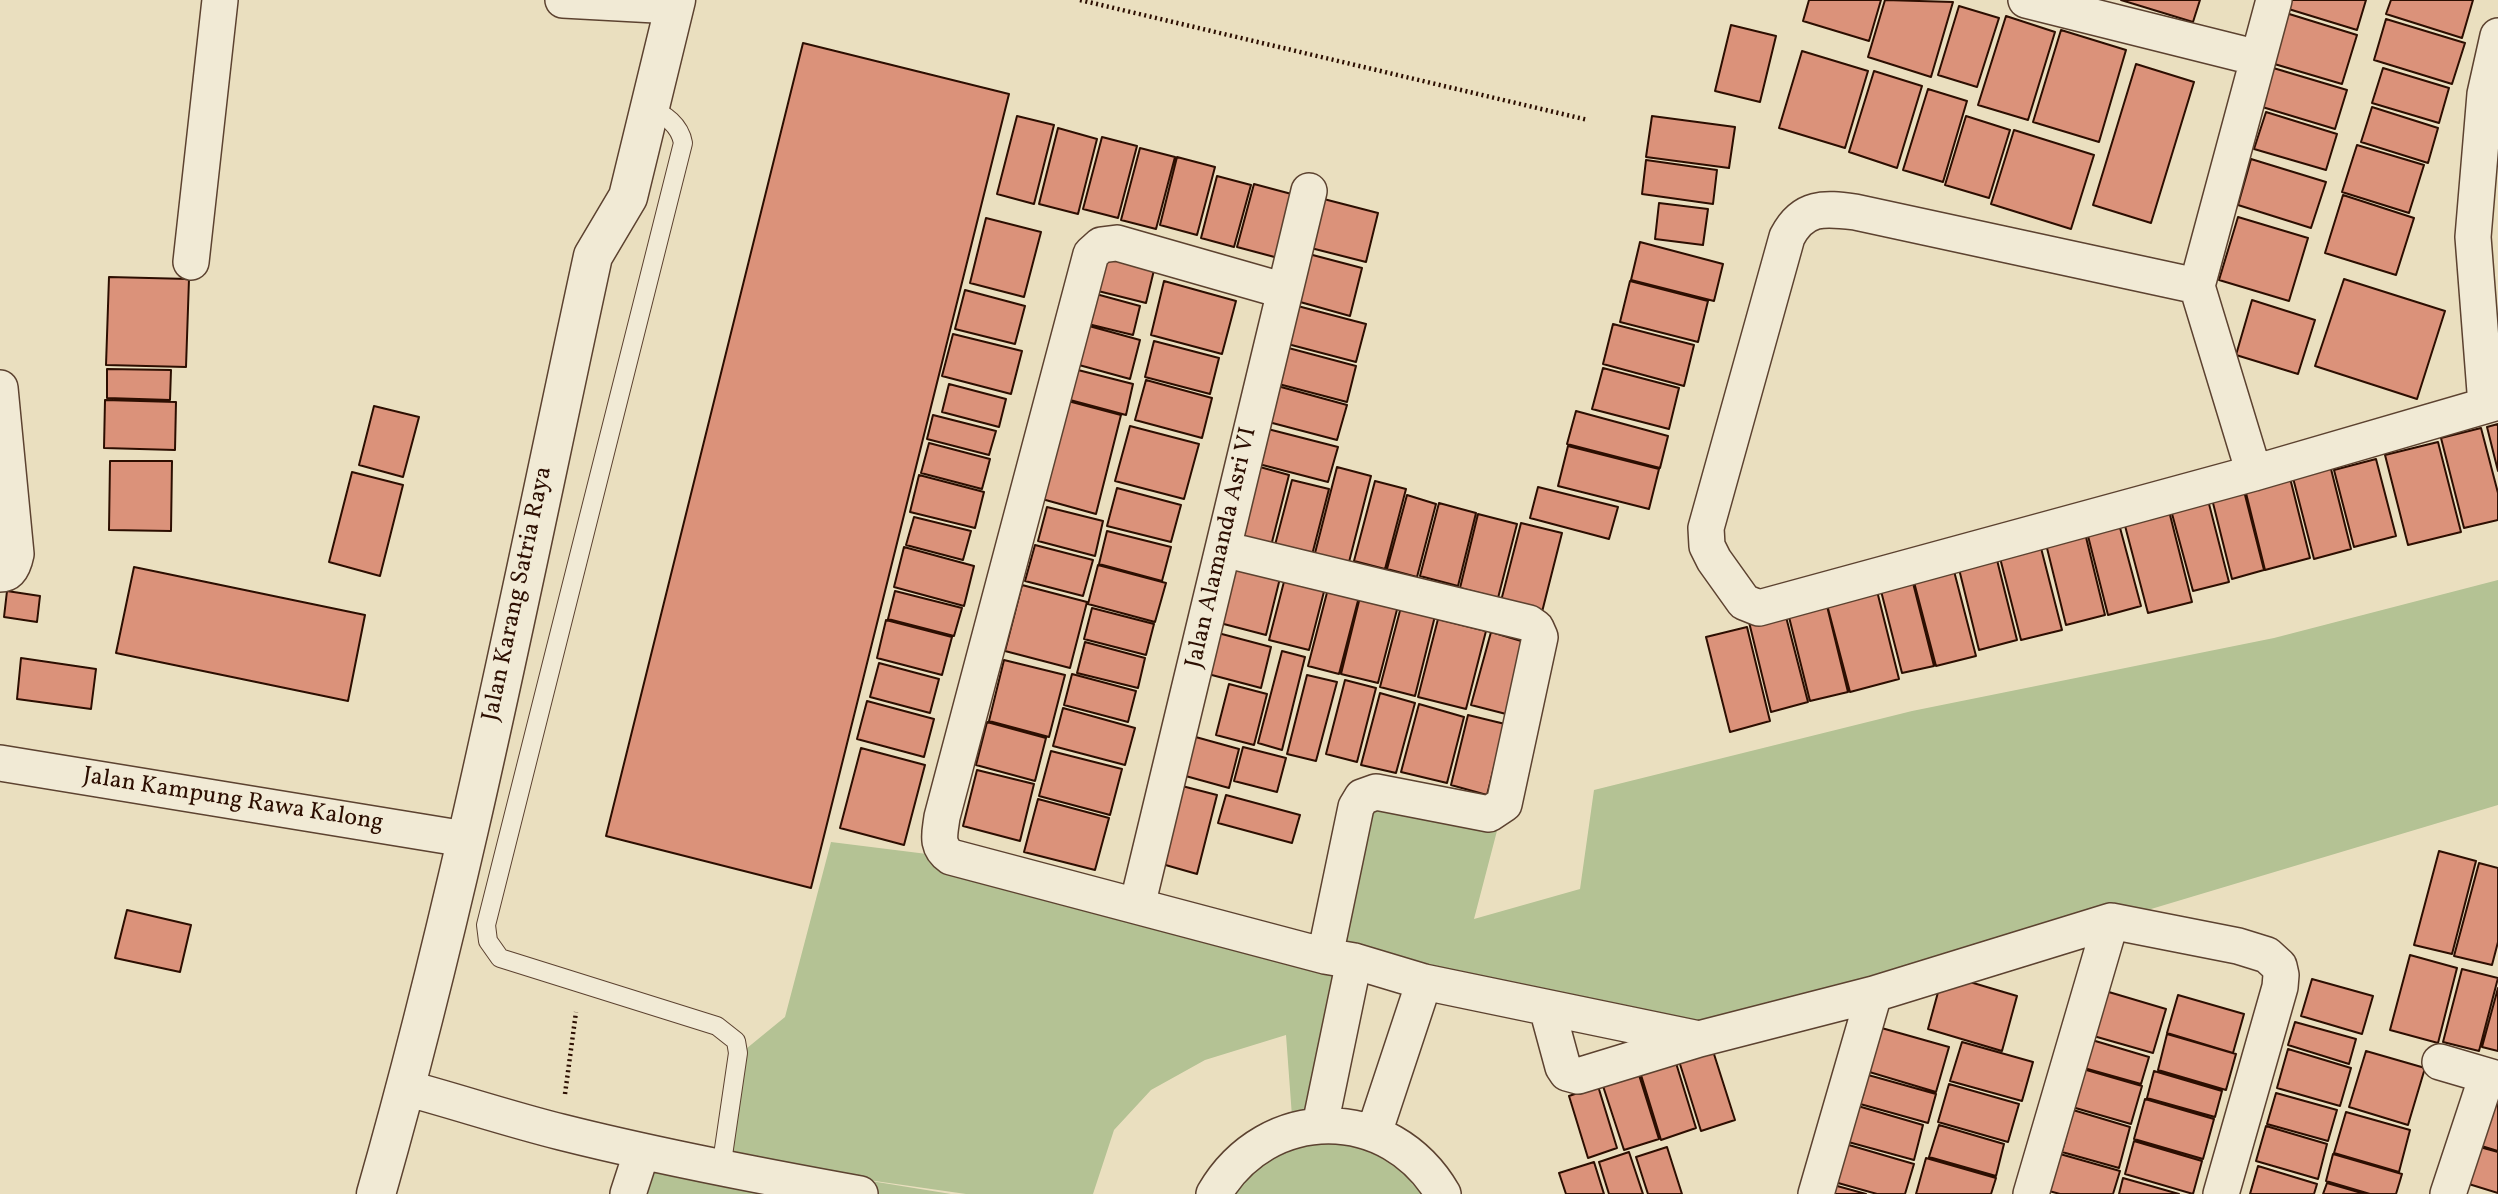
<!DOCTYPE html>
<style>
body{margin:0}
canvas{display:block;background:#eadfbf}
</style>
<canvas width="2498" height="1194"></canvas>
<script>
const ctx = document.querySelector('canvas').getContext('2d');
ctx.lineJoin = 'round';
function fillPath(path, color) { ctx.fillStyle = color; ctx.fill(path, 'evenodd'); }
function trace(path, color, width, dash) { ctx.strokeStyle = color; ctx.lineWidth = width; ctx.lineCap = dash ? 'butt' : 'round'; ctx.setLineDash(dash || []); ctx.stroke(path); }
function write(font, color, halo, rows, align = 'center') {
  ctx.font = font + ' Vollkorn,serif'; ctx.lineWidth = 6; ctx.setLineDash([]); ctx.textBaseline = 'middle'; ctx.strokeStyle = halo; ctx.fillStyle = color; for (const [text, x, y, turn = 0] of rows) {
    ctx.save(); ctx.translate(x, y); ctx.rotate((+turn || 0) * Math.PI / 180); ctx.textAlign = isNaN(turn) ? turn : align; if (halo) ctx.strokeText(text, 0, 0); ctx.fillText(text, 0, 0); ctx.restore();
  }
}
const green = new Path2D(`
 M2498 580V805L2111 921 1699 1039 1353 964 1320 1125 1347 1126 1443 1194H1210L1293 1130 1286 1035 1205 1060 1151 1090 1114 1130 1093 1194H966L840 1176 951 1194H629L640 1160 722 1159 741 1053 785 1017 831 842 951 857 1324 956 1356 807 1504 804 1474 919 1580 889 1594 790 1912 711 2274 638Z`);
const building = new Path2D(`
 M1809 0H1881L1869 41 1803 21Z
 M1885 0 1953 2 1931 77 1868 57Z
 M2121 0H2200L2193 22Z
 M2284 0H2366L2357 30 2282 7Z
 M2391 0H2473L2462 38 2386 14Z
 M1959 6 1999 18 1977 87 1938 75Z
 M2286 13 2357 35 2342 84 2271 63Z
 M2006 16 2055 32 2028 120 1978 105Z
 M2386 19 2465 43 2452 84 2374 60Z
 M1731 25 1776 36 1760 102 1715 91Z
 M2061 30 2126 50 2099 142 2033 122Z
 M803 43 1009 94 811 888 606 836Z
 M1802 51 1868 71 1845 148 1779 128Z
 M2136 64 2194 82 2151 223 2093 205Z
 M2270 67 2347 90 2335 129 2259 106Z
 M2383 68 2449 88 2439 123 2372 103Z
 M1874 71 1922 86 1897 168 1849 152Z
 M1928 89 1967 101 1943 182 1903 170Z
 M2372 107 2438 128 2428 163 2361 142Z
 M2266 112 2337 134 2326 170 2254 149Z
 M1017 116 1054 125 1034 204 997 194Z
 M1652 116 1735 127 1729 168 1646 157Z
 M1966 116 2010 130 1989 198 1945 185Z
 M1058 128 1097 139 1078 214 1039 204Z
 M2014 130 2094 155 2071 229 1991 204Z
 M1102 137 1137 146 1118 218 1083 209Z
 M2357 145 2424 165 2409 213 2342 192Z
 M1140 148 1175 157 1156 229 1121 220Z
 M1177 157 1215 167 1197 235 1160 225Z
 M2251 159 2326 182 2311 228 2238 205Z
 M1646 160 1717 170 1713 204 1642 194Z
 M1217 176 1251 185 1234 247 1201 238Z
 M1254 184 1299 196 1282 259 1237 247Z
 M2343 195 2414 218 2396 275 2325 253Z
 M1316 197 1378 213 1366 262 1303 246Z
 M1659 203 1708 209 1703 245 1655 239Z
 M2238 217 2308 238 2289 301 2219 280Z
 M986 218 1041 232 1024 297 970 283Z
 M1640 242 1723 264 1714 301 1631 280Z
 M1108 253 1155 266 1146 303 1098 291Z
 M1305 253 1362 268 1350 316 1293 300Z
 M109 277 189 279 186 367 106 365Z
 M2344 279 2445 311 2417 399 2315 366Z
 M1164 281 1236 301 1222 354 1151 335Z
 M1630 281 1708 301 1698 342 1620 322Z
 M965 290 1025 306 1015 344 955 329Z
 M1096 294 1140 306 1133 335 1088 324Z
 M2252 300 2315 320 2298 374 2236 355Z
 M1290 304 1366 324 1356 362 1280 342Z
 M1613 324 1694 345 1684 386 1603 364Z
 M1089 326 1140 340 1130 379 1079 365Z
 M953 334 1022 351 1011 394 942 376Z
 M1154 341 1219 358 1210 394 1145 377Z
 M1281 346 1356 366 1347 402 1271 382Z
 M1603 368 1679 388 1669 429 1592 409Z
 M107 369 171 370 170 400 107 398Z
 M1078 370 1133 384 1126 415 1070 400Z
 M1146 380 1212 398 1202 438 1135 420Z
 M949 384 1006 399 999 427 942 412Z
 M1270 384 1347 405 1337 440 1261 420Z
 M105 400 176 402 175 450 104 448Z
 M1068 401 1121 415 1096 514 1042 499Z
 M374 406 419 417 403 477 359 465Z
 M1576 411 1668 436 1660 468 1567 444Z
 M933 415 996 431 989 455 927 439Z
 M2498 424V471L2487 427Z
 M1130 426 1199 444 1184 499 1115 481Z
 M1260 427 1338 447 1328 482 1251 462Z
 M2481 428 2498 493V520L2464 528 2441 438Z
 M2438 442 2461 532 2408 545 2385 455Z
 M929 443 990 459 982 489 921 473Z
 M1568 446 1659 469 1649 509 1558 486Z
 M2376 459 2396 536 2354 547 2334 470Z
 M110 461H172L171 531 109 530Z
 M1249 464 1289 475 1271 546 1230 534Z
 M2330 465 2351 549 2314 559 2292 474Z
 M1337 467 1371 476 1348 566 1314 557Z
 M352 472 403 485 380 576 329 562Z
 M2289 474 2310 558 2265 570 2244 485Z
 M919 475 984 492 975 528 910 512Z
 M1292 480 1329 489 1312 555 1275 545Z
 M1375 481 1406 489 1385 569 1354 561Z
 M1538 487 1618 507 1609 539 1530 518Z
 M1117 488 1181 505 1171 542 1107 526Z
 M2244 491 2264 570 2232 579 2212 499Z
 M1407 495 1436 504 1417 577 1387 569Z
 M2208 500 2229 582 2193 591 2171 510Z
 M1439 503 1476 513 1458 586 1420 576Z
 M1047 507 1103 521 1095 556 1038 541Z
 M2169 511 2192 602 2148 613 2124 522Z
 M1478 514 1517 524 1498 598 1460 588Z
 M914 517 971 531 963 560 906 545Z
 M1521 523 1562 533 1542 612 1501 601Z
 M2119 524 2141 606 2108 615 2087 532Z
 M2084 529 2105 615 2066 625 2045 540Z
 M1107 531 1171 547 1162 581 1099 564Z
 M2040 544 2062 630 2021 640 1999 554Z
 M1035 545 1093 560 1083 596 1025 581Z
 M904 547 974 566 964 606 894 587Z
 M1997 560 2017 640 1979 650 1959 569Z
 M1232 561 1281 574 1266 635 1216 622Z
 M1098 565 1166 583 1155 622 1088 604Z
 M134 567 365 615 348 701 116 653Z
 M1287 570 1327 580 1309 650 1269 640Z
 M1954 571 1976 656 1936 666 1914 582Z
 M1912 579 1934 666 1902 673 1880 587Z
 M1330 581 1361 589 1339 674 1308 666Z
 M1022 585 1087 602 1070 668 1005 651Z
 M1876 587 1899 679 1850 692 1826 601Z
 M1362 589 1400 598 1378 683 1341 674Z
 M7 591 40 596 37 622 4 617Z
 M895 591 962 608 954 636 888 619Z
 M1826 602 1848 692 1810 701 1788 613Z
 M1402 603 1436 612 1415 696 1380 687Z
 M1092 608 1154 624 1146 655 1084 639Z
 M1785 613 1808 702 1771 712 1749 622Z
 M1438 619 1486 631 1466 709 1418 697Z
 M886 620 952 637 942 675 877 658Z
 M1747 627 1770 721 1730 732 1706 637Z
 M1491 632 1528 643 1510 715 1471 705Z
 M1218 633 1271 647 1261 688 1208 674Z
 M1085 642 1145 658 1138 688 1077 673Z
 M1282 651 1305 657 1282 750 1258 743Z
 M21 658 96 669 91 709 17 699Z
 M1004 660 1065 675 1049 737 989 721Z
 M879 663 939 679 930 713 870 697Z
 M1072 674 1136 691 1128 722 1064 705Z
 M1307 675 1337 682 1316 761 1287 754Z
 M1345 680 1376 688 1357 762 1326 754Z
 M1229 684 1267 694 1254 745 1216 735Z
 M1380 693 1415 703 1396 773 1361 765Z
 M867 701 934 719 924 757 857 739Z
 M1419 704 1464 717 1447 783 1401 772Z
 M1063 708 1135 728 1125 765 1053 746Z
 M1468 715 1505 724 1487 795 1451 785Z
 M987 722 1046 738 1035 781 976 765Z
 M1192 736 1239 749 1229 788 1182 775Z
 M1243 747 1286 758 1277 792 1234 781Z
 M861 748 925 765 904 845 840 828Z
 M1051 751 1122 769 1110 815 1039 796Z
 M977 770 1034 784 1020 841 963 826Z
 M1182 786 1217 795 1197 874 1162 864Z
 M1226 795 1300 815 1292 843 1218 823Z
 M1038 799 1109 818 1095 870 1024 852Z
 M2439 851 2476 861 2452 954 2414 945Z
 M2479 863 2498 868V942L2492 965 2454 956Z
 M127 910 191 925 180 972 115 958Z
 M2410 955 2457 968 2438 1043 2390 1030Z
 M2462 969 2498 978 2479 1051 2443 1042Z
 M1943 974 2017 996 2002 1051 1928 1029Z
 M2312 979 2373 996 2362 1034 2301 1016Z
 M2498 988V1051L2482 1047Z
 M2102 990 2166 1009 2153 1053 2090 1035Z
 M2178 995 2244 1014 2233 1053 2167 1033Z
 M2295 1022 2356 1039 2349 1064 2288 1045Z
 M1878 1027 1949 1047 1936 1092 1866 1071Z
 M2167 1034 2236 1054 2226 1090 2158 1070Z
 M2092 1040 2149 1057 2141 1084 2084 1068Z
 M1962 1042 2033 1062 2022 1101 1950 1081Z
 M2288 1049 2351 1068 2340 1106 2277 1088Z
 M1713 1051 1735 1120 1701 1131 1679 1061Z
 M2366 1051 2425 1068 2408 1125 2349 1107Z
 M1676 1063 1696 1128 1661 1140 1641 1075Z
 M2083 1069 2142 1086 2131 1124 2072 1107Z
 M2154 1071 2222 1091 2215 1117 2147 1098Z
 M1861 1073 1936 1094 1928 1123 1853 1102Z
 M1639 1075 1659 1139 1624 1150 1603 1086Z
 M1949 1084 2019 1104 2008 1142 1938 1122Z
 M1598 1086 1617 1148 1588 1158 1569 1096Z
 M2498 1092V1151L2475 1144Z
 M2276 1093 2337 1110 2328 1141 2267 1124Z
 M2145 1099 2214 1119 2203 1159 2134 1139Z
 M1851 1104 1923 1125 1914 1160 1841 1140Z
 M2073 1110 2130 1127 2119 1168 2062 1152Z
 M2346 1112 2410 1130 2399 1172 2334 1153Z
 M1939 1125 2004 1144 1996 1176 1929 1157Z
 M2266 1126 2327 1144 2318 1179 2256 1161Z
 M2134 1141 2202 1161 2193 1194 2125 1174Z
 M1842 1143 1914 1164 1905 1194H1877L1831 1181Z
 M2469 1144 2498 1152V1193L2459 1181Z
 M1667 1147 1682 1194H1648L1636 1157Z
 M1629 1152 1643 1194H1609L1599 1162Z
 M2060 1154 2120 1171 2113 1194H2060L2049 1191Z
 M2333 1154 2402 1174 2396 1194H2370L2326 1181Z
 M1926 1158 1996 1178 1991 1194H1916Z
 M1594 1162 1604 1194H1566L1559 1173Z
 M2258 1166 2317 1184 2314 1194H2250Z
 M2123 1178 2179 1194H2119Z
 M2327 1183 2365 1194H2323Z
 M1830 1184 1866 1194H1827Z`);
const path = new Path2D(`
 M1080 0 1588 120
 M565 1094 576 1012`);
const service = new Path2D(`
 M648 109C665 113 680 126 683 143L486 925 488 941 500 958 717 1026 736 1041 738 1053 721 1169`);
const minor = new Path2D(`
 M563 0 674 6
 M2026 0 2258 58
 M191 262 220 0
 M2197 286 1855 212C1824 208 1803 206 1787 237L1706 528 1707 546 1714 560 1744 602 1759 608 2254 473 2498 402
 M1285 291 1117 243 1101 245 1091 254 942 817C940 833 935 846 951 857L1325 956 1354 961 1424 982 1699 1039
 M0 388 16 554C14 564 11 574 0 574
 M2486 405 2473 237 2485 94 2498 36
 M2254 473 2197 286 2274 0
 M1223 549 1529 623 1536 628 1540 637 1504 804 1489 814 1376 792 1362 797 1356 807 1325 956
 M0 763 465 839
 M1137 906 1309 191
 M1547 1008 1563 1067 1567 1073 1578 1076 1699 1039 1874 994
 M2440 1062 2498 1079
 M406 1088C458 1102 509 1119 561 1132 660 1157 760 1176 860 1194
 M1320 1125 1354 961
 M1374 1133 1424 982
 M628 1194 642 1151
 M1214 1194C1267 1103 1390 1103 1443 1194
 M1816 1194 1874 994 2111 921 2238 946 2267 955 2279 966 2281 975 2280 987 2221 1194
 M2031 1194 2111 921
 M2448 1194 2487 1076`);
const tertiary = new Path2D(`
 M376 1194C464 886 525 569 593 256L628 197 676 0`);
const streetNames = [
 ["Jalan Alamanda Asri VI",1223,548,-77],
 ["Jalan Karang Satria Raya",519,594,-78],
 ["Jalan Kampung Rawa Kalong",233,801,9]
];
fillPath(green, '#b4c294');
fillPath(building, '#db927a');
trace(building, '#2c0e01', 2);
trace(service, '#5c4230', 20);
trace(minor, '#5c4230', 38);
trace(tertiary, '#5c4230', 41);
trace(path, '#2c0e01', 4.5, [2, 3.5]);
trace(service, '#f1ead5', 18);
trace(minor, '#f1ead5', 35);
trace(tertiary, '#f1ead5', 38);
write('24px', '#2c0e01', '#f1ead5', streetNames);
</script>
